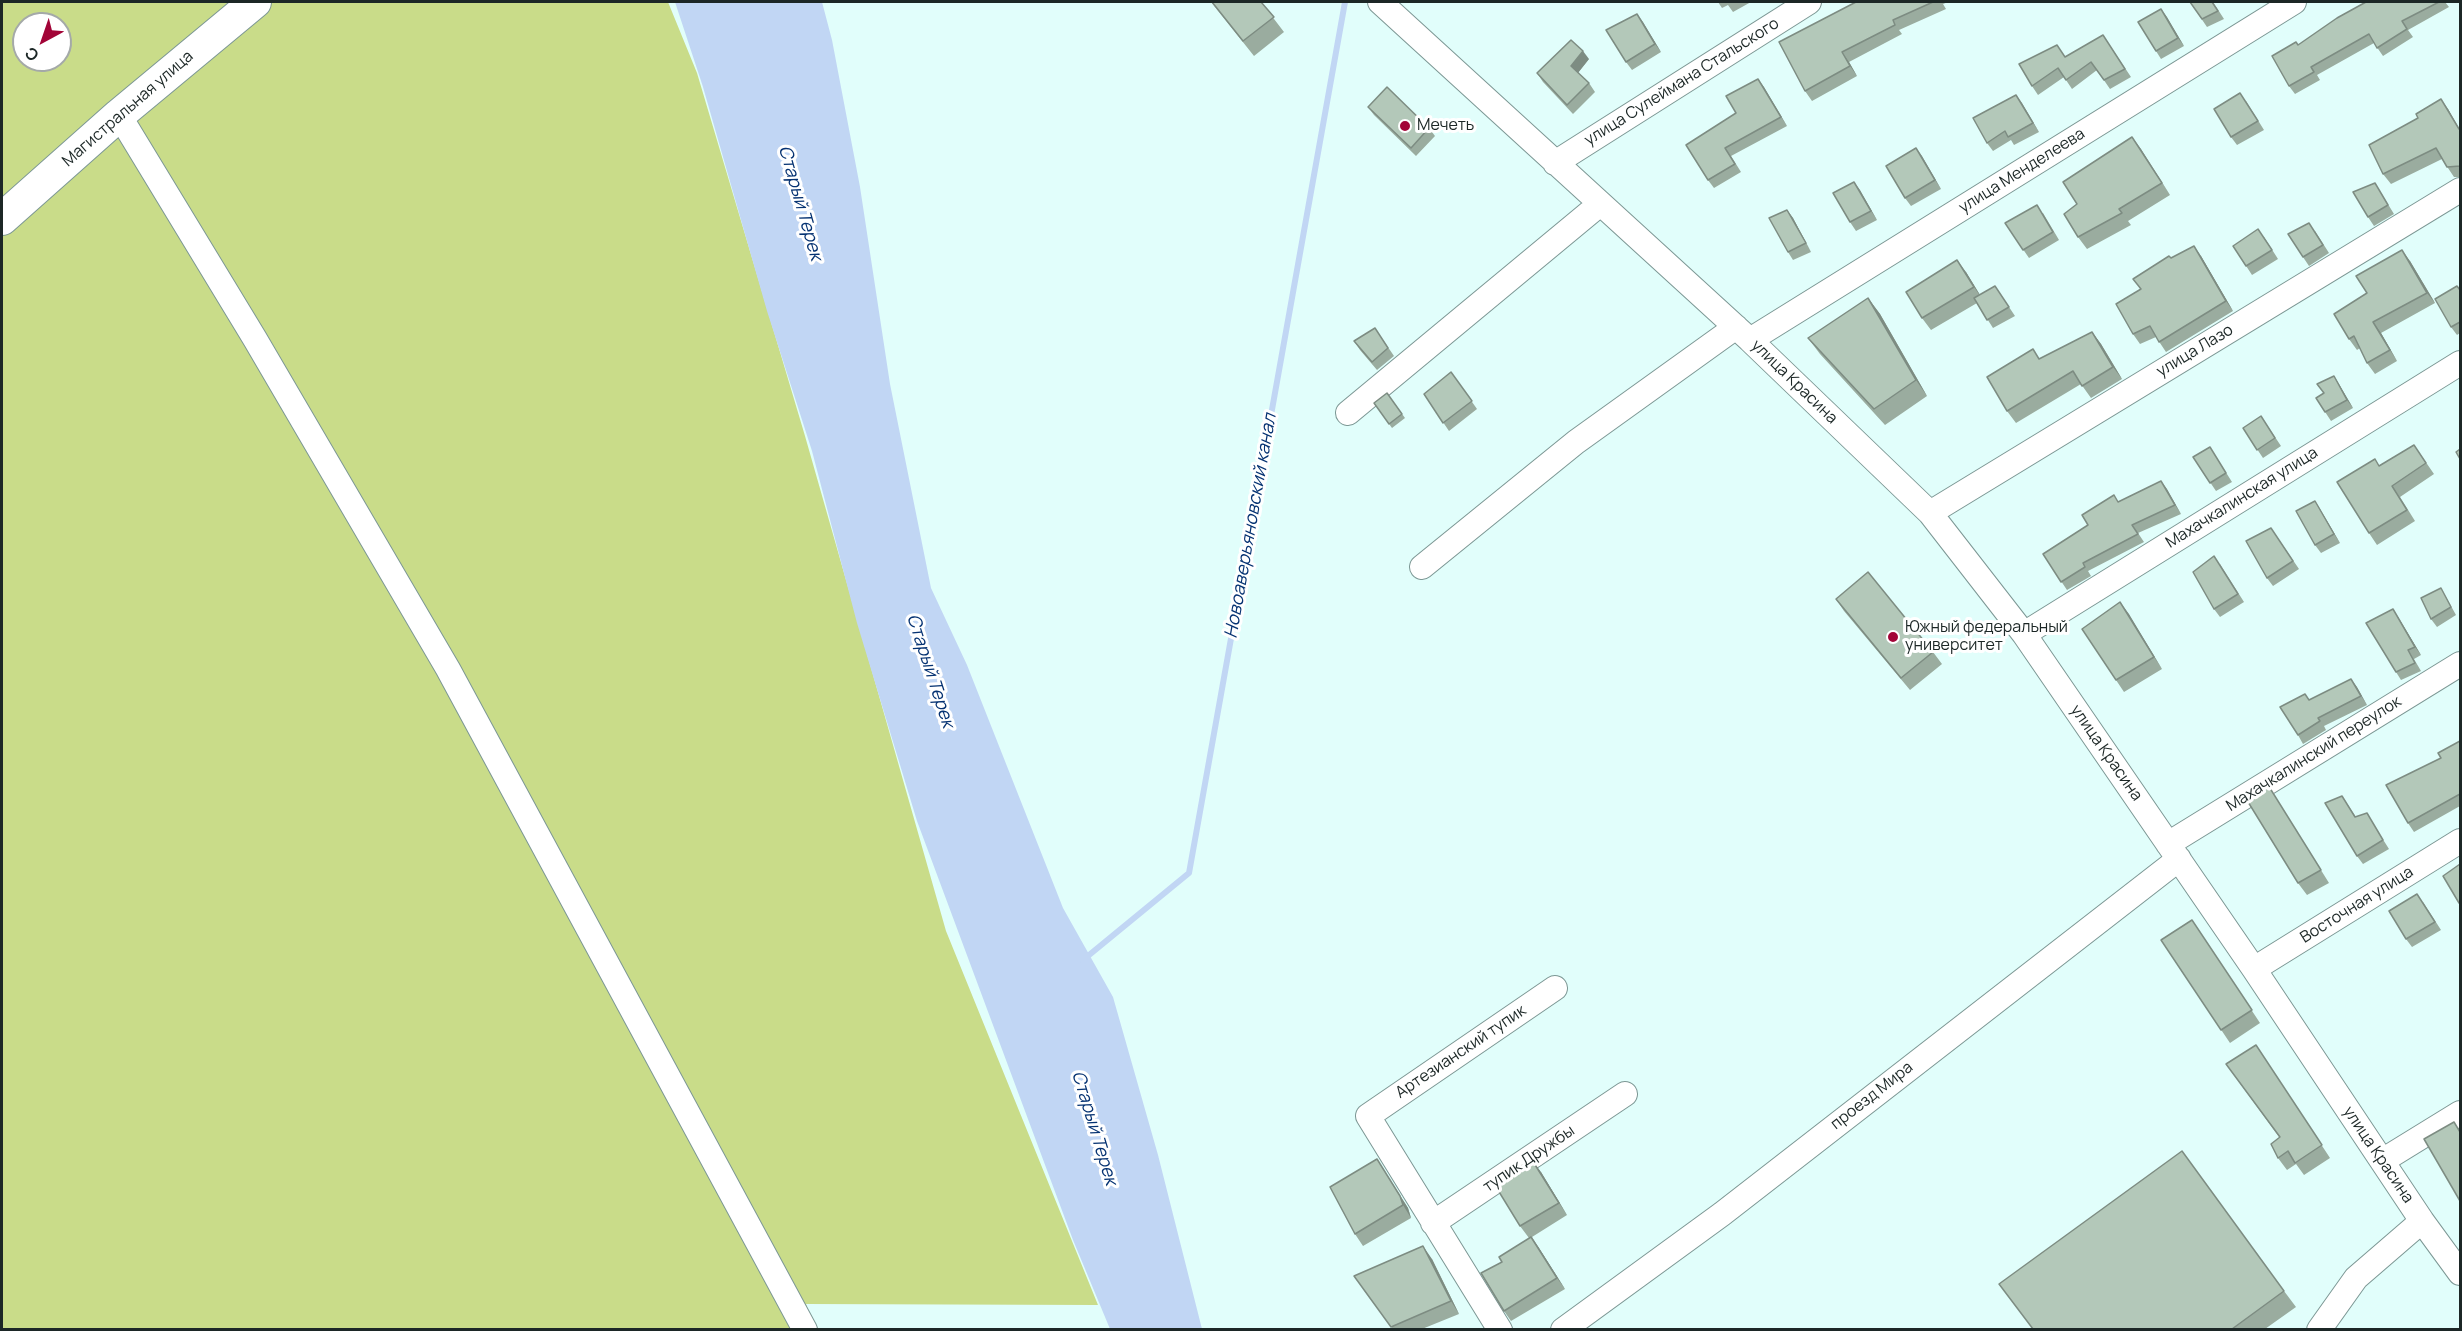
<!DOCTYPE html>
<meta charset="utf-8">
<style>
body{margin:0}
#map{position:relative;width:2462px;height:1331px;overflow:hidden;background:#e1fefb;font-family:Manrope,sans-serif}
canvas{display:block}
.frame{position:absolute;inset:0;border:3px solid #1c2726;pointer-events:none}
.north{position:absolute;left:12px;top:12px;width:60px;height:60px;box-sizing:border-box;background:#fff;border:2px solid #a4a9a8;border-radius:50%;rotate:220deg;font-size:16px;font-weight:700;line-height:24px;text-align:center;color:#1c2726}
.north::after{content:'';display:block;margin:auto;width:21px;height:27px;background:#a20437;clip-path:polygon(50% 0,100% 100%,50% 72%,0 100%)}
</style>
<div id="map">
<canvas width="2462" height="1331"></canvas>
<div class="frame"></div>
<div class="north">С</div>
</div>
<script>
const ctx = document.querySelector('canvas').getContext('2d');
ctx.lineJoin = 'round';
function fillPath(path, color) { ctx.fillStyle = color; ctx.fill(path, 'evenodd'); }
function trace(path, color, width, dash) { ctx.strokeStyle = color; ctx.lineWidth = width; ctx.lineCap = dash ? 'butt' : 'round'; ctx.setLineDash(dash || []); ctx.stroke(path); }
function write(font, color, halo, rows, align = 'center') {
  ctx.font = font + ' Manrope,sans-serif'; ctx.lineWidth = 6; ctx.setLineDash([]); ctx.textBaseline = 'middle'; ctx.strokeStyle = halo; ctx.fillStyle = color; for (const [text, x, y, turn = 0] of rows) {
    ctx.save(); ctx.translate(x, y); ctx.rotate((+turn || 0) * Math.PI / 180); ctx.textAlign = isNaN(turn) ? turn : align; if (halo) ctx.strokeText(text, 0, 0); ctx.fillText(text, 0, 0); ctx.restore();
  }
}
const green = new Path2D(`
 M2 2H668L697 73 805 436 946 931 1098 1305 806 1304 815 1330H2ZM24 24H60V60H24Z`);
const water = new Path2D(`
 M675 2H822L832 40 860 187 890 384 931 588 967 665 1063 908 1113 997 1158 1155 1202 1329H1110L1073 1240 917 821 857 623 812 451 767 311 703 87Z`);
const stream = new Path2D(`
 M1083 960 1189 873 1345 2`);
const minor = new Path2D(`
 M1380 2 1750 340 1930 513 2024 634 2254 969 2422 1221 2460 1273
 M119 115 255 339 448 669 805 1330
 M1555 163 1809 2
 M1750 340 2294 2
 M1348 413 1600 204
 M1930 513 2460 190
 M1422 567 1576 442 1736 327
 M2024 634 2460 363
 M2168 844 2460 664
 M2254 969 2460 841
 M2382 1161 2460 1113
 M1433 1223 1625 1094
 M1500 1330 1368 1116 1555 988
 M1563 1330 1722 1214 2179 859
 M2319 1330 2356 1278 2422 1221`);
const major = new Path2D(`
 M2 219 119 115 255 2`);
const wall = new Path2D(`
 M1211 2H1261L1284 32 1254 56Z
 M1718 2H1751L1733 12 1728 5 1722 8Z
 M1856 2H1948L1943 4 1946 9 1899 30 1902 34 1849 62 1857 76 1812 101 1805 91Z
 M2190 2H2213L2224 19 2207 27Z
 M2366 2H2445L2449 7 2408 30 2413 37 2383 56 2374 43 2317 75 2320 80 2295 94 2289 86 2298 45Z
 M2161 9 2184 46 2161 59 2156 51Z
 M1637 14 1661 52 1632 70 1626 62Z
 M2103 35 2131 77 2110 89 2097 70 2072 89 2064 77 2038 95 2032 86 2066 57Z
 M1589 59 1578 73 1589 83 1595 92 1573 114 1543 82 1537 73Z
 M1758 79 1787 126 1731 156 1741 172 1714 188 1708 180 1736 113Z
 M2016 95 2039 132 2014 145 2011 140 1993 151 1987 143Z
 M2246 101 2264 130 2237 145 2231 137Z
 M1368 107 1429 128 1435 136 1416 156 1374 115Z
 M2448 109 2459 128H2460V177H2454L2442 159 2391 184 2383 174Z
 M2132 137 2170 195 2128 221 2131 225 2087 249 2078 237 2077 204Z
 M1916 148 1941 189 1911 206 1905 198Z
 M1854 182 1877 220 1856 231 1850 222Z
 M2375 183 2394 214 2374 226 2368 217Z
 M1787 210 1793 218 1811 252 1793 260 1788 252Z
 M2043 213 2059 240 2029 258 2005 223Z
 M2315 231 2329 253 2309 266 2303 257Z
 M2264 237 2278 259 2252 275 2233 246Z
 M2201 256 2233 311 2166 352 2156 337 2140 344 2133 334 2141 289 2171 258Z
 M2410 261 2435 303 2381 333 2397 361 2375 374 2367 363 2360 348 2357 350 2349 339 2367 293Z
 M1966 272 1980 295 1995 286 2015 316 1993 328 1977 303 1931 330 1922 318Z
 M2460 290V333L2457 335 2451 327Z
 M1868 298 1880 314 1927 396 1885 425 1820 354 1808 338Z
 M1375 328 1394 356 1377 370 1360 350 1354 341Z
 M2092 332 2101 344 2122 379 2091 398 2081 384 2016 423 2007 411 2040 359Z
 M1451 372 1477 409 1449 431 1424 394Z
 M2334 376 2353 408 2331 421 2316 398 2324 393Z
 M1387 393 1405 418 1392 428 1374 403Z
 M2261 416 2281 446 2263 458 2243 428Z
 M2414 445 2434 474 2400 497 2415 521 2377 545 2369 533 2380 466Z
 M2210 447 2232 482 2216 491 2193 457Z
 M2161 481 2181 514 2138 533 2144 542 2088 571 2091 576 2067 590 2043 554 2088 525 2118 502Z
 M2315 501 2340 543 2321 553 2315 545Z
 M2271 528 2299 569 2273 586 2267 578Z
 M2220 564 2244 602 2220 617 2214 609Z
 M2446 597 2456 615 2437 627 2431 619Z
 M1836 599 1933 652 1942 664 1910 690 1844 611Z
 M2120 602 2162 669 2124 692 2082 629Z
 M2398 617 2421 655 2414 659 2421 671 2401 680 2396 672Z
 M2351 679 2367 705 2324 726 2326 730 2303 744 2298 735 2309 700Z
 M2460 741V806L2414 832 2408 823Z
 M2268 785 2329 883 2307 895 2298 883Z
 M2342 796 2356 817 2372 822 2389 849 2363 864 2357 856Z
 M2423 902 2441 930 2412 947 2406 939Z
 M2192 920 2260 1023 2230 1043 2161 940Z
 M2256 1045 2330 1158 2304 1175 2296 1164 2287 1170 2278 1158 2279 1137 2226 1064Z
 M1377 1159 1408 1208 1411 1218 1363 1246 1355 1234Z
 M1541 1172 1567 1215 1532 1237 1565 1289 1511 1321 1504 1311 1502 1262 1529 1238 1520 1226Z
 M1432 1259 1459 1314 1422 1329H1393L1363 1289Z
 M2284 1291 2296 1307 2265 1329H2032Z`);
const shadedWall = new Path2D(`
 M2161 9 2167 17 2184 46 2178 38Z
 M1637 14 1643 22 1661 52 1655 44Z
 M1583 51 1589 59 1577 74 1571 66Z
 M1842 52 1849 62 1857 76 1850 66Z
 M1758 79 1764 87 1787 126 1781 117Z
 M2016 95 2022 103 2039 132 2033 123Z
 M2441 99 2448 109 2460 131Z
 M2132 137 2141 149 2170 195 2162 183Z
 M1916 148 1922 156 1941 189 1935 180Z
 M1854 182 1860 190 1877 220 1871 211Z
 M1787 210 1793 218 1811 252 1806 243Z
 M2194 246 2201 256 2233 311 2226 301Z
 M2402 250 2410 261 2435 303 2427 293Z
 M1957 260 1966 272 1983 300 1974 287Z
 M1868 298 1880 314 1927 396 1916 380Z
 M2373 322 2381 333 2397 361 2390 350Z
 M2092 332 2101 344 2122 379 2113 367Z
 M2334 376 2339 384 2353 408 2347 400Z
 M2161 481 2167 489 2181 514 2175 505Z
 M2315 501 2320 509 2340 543 2334 534Z
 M2120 602 2129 614 2162 669 2154 657Z
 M2393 609 2398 617 2421 655 2415 647Z
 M2351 679 2357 687 2367 705 2361 696Z
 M1377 1159 1408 1208 1411 1218 1403 1205Z
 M1532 1160 1541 1172 1567 1215 1559 1203Z
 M1531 1237 1539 1248 1565 1289 1557 1278Z
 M1423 1246 1432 1259 1459 1314 1451 1301Z`);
const building = new Path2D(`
 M1212 2H1261L1274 17 1243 41Z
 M1856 2H1933L1893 20 1895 25 1842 52 1850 66 1805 91 1779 42Z
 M2190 2H2212L2218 11 2202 19Z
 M2366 2H2439L2402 21 2407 29 2377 48 2369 34 2311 67 2314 72 2289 86 2272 56 2296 42 2298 45 2337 18Z
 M2161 9 2178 38 2156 51 2138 22Z
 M1637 14 1655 44 1626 62 1606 30Z
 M2103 35 2125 69 2104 80 2091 62 2066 80 2058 68 2032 86 2019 64 2057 45 2065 57Z
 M1571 40 1583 51 1571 66 1589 83 1567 105 1537 73Z
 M1758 79 1781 117 1725 148 1735 164 1708 180 1686 145 1736 113 1726 96Z
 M1387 87 1429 128 1411 148 1368 107Z
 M2240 93 2258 121 2231 137 2214 109Z
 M2016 95 2033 123 2008 137 2005 131 1987 143 1973 118Z
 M2441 99 2459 129 2460 128V166L2447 167 2436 148 2383 174 2369 145 2418 118 2416 114Z
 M2132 137 2162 183 2119 209 2122 213 2078 237 2064 214 2077 204 2063 182Z
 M1916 148 1935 180 1905 198 1886 166Z
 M1854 182 1871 211 1850 222 1833 193Z
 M2375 183 2388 205 2368 217 2353 192Z
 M2037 205 2053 232 2023 250 2005 223Z
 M1787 210 1806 243 1788 252 1769 218Z
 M2309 223 2323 245 2303 257 2288 234Z
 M2258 229 2272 250 2246 266 2233 246Z
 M2194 246 2226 301 2159 342 2150 326 2133 334 2116 304 2141 289 2133 279 2169 256 2171 258Z
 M2402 250 2427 293 2373 322 2390 350 2367 363 2354 336 2349 339 2334 314 2367 293 2356 276Z
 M1957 260 1974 287 1922 318 1906 292Z
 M1995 286 2009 307 1987 320 1974 298Z
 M2457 286 2460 290V322L2451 327 2435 299Z
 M1868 298 1916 380 1874 409 1808 338Z
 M1375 328 1388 348 1372 362 1354 341Z
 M2092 332 2113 367 2082 386 2073 371 2007 411 1987 377 2033 349 2039 359Z
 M1451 372 1472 401 1443 423 1424 394Z
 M2334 376 2347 400 2325 412 2316 398 2324 393 2317 384Z
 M1387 393 1402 414 1389 424 1374 403Z
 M2261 416 2275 438 2257 450 2243 428Z
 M2414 445 2426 463 2392 486 2407 510 2369 533 2337 482 2375 459 2379 466Z
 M2210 447 2226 473 2210 483 2193 457Z
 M2460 449V459L2456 452Z
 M2161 481 2175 505 2132 525 2138 534 2083 563 2085 567 2061 582 2043 554 2088 525 2082 515 2114 495 2118 502Z
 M2315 501 2334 534 2315 545 2296 511Z
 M2271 528 2293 561 2267 578 2246 541Z
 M2214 556 2238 594 2214 609 2193 572Z
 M1868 572 1933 652 1901 678 1836 599Z
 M2441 588 2451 607 2431 619 2421 598Z
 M2120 602 2154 657 2116 680 2082 629Z
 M2393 609 2415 647 2408 650 2415 663 2396 672 2366 623Z
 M2351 679 2361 696 2318 718 2320 721 2298 735 2280 707 2305 694 2309 700Z
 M2460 741V794L2408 823 2386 785 2441 758 2438 753Z
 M2268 785 2321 870 2298 883 2245 797Z
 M2342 796 2355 817 2367 813 2383 840 2357 856 2325 803Z
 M2460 864V903H2459L2443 876Z
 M2417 894 2435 922 2406 939 2389 911Z
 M2192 920 2252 1010 2221 1030 2161 940Z
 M2256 1045 2322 1145 2295 1163 2288 1151 2278 1158 2271 1144 2280 1137 2226 1064Z
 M2454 1122 2460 1132V1201L2424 1139Z
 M2182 1151 2284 1291 2232 1329H2033L1999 1284Z
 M1377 1159 1400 1196 1403 1205 1355 1234 1330 1187Z
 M1532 1160 1559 1203 1520 1226 1493 1182Z
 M1531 1237 1557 1278 1504 1311 1481 1273 1502 1262 1499 1257Z
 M1423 1246 1451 1301 1391 1327 1354 1276Z`);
const markers = [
 [1405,126,6,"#a20437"],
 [1893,637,6,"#a20437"]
];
const streetNames = [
 ["улица Сулеймана Стальского",1682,82,-32],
 ["Магистральная улица",128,109,-41],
 ["улица Менделеева",2022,171,-32],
 ["улица Лазо",2195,351,-31],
 ["улица Красина",1794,382,44],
 ["Махачкалинская улица",2242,498,-32],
 ["улица Красина",2106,753,55],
 ["Махачкалинский переулок",2314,754,-32],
 ["Восточная улица",2357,905,-32],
 ["Артезианский тупик",1461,1052,-34],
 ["проезд Мира",1872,1096,-38],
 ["улица Красина",2378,1155,56],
 ["тупик Дружбы",1529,1159,-34]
];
const poiNames = [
 ["Мечеть",1417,126],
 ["Южный федеральный",1905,628],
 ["университет",1905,646]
];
const waterNames = [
 ["Старый Терек",800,203,74],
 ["Новоаверьяновский канал",1251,526,-80],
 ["Старый Терек",930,671,72],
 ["Старый Терек",1094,1128,73]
];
fillPath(green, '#c9dc89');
fillPath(water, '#c1d6f4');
trace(stream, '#c1d6f4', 6);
trace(minor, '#7c9794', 26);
trace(major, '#7c9794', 34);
trace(minor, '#fff', 24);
trace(major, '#fff', 32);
fillPath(wall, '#9aac9f');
fillPath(shadedWall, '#7d8c82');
fillPath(building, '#b3c8b9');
trace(building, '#7d8c82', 1.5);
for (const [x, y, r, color] of markers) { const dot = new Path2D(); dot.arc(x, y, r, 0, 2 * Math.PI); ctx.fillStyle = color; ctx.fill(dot); trace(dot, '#fff', 2); }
write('16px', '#1c2726', '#fff', streetNames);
write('16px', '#1c2726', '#fff', poiNames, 'left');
write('italic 18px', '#053272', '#fff', waterNames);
</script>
